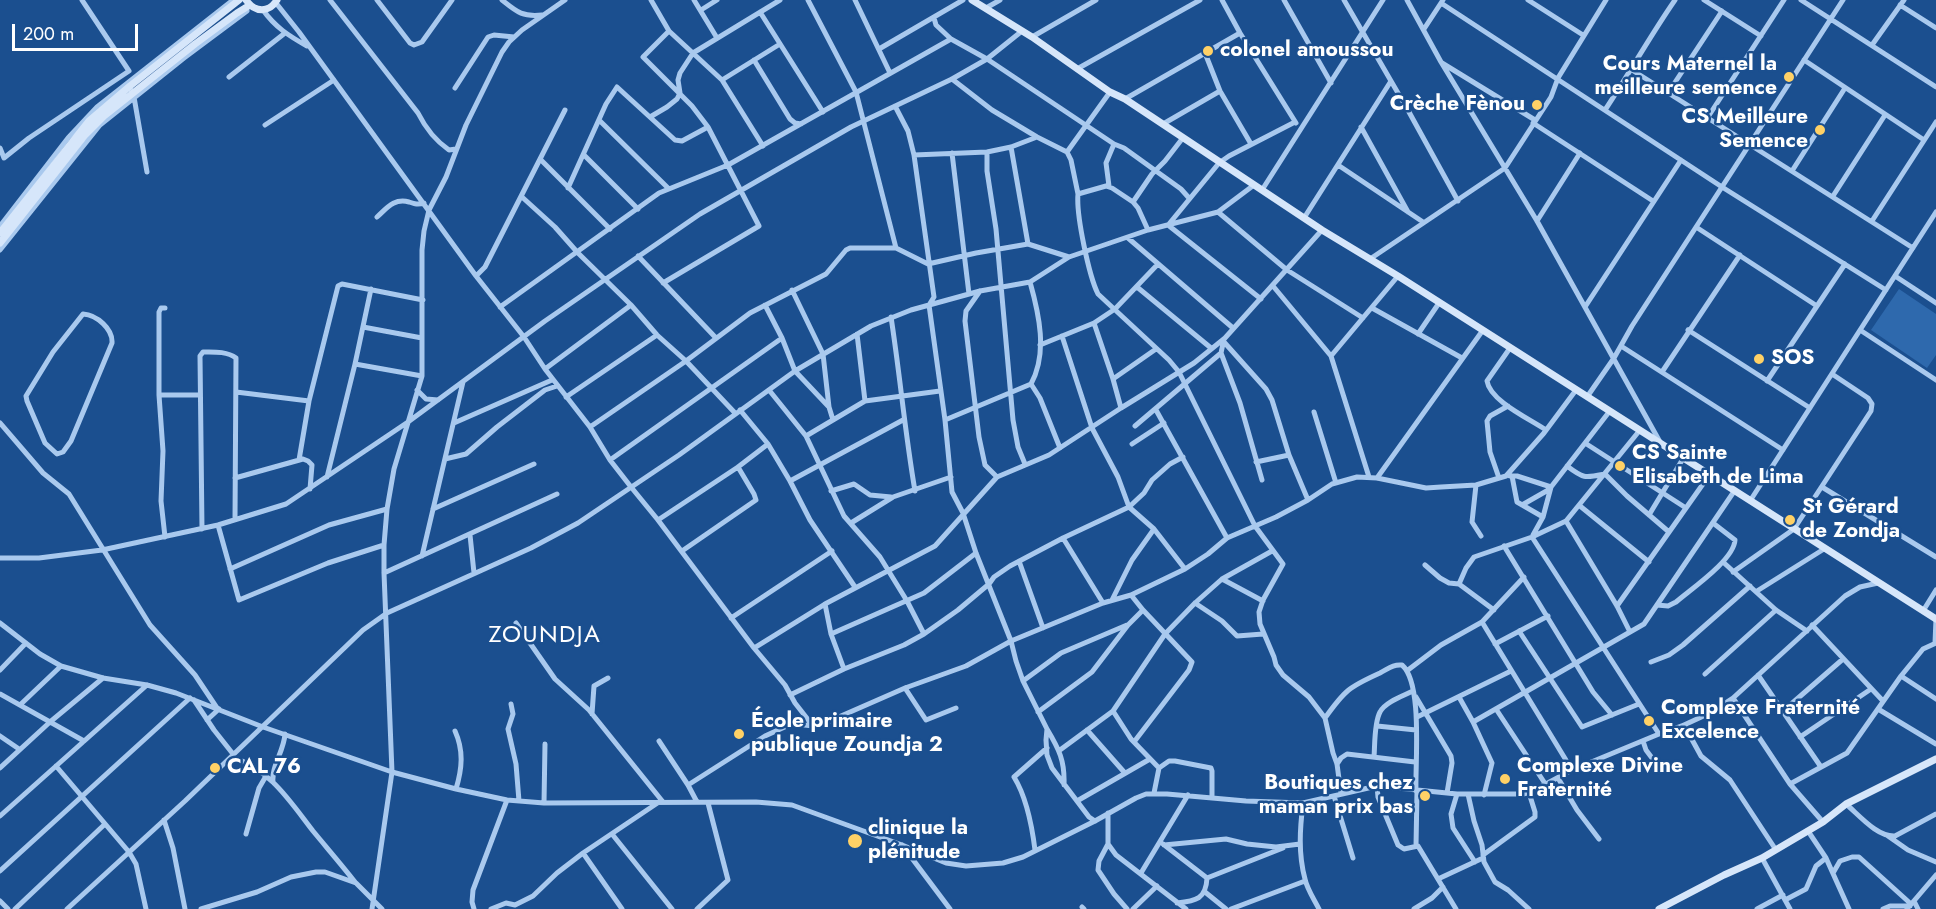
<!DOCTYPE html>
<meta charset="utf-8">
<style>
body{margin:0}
#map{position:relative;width:1936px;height:909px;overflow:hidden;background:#1b4f8f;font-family:Jost,sans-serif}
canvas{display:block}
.scale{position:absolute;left:12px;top:24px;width:126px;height:27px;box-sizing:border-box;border:3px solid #fff;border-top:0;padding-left:8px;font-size:18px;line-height:21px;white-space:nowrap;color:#fff;-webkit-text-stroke:4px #1b4f8f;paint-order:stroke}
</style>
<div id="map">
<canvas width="1936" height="909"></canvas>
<div class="scale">200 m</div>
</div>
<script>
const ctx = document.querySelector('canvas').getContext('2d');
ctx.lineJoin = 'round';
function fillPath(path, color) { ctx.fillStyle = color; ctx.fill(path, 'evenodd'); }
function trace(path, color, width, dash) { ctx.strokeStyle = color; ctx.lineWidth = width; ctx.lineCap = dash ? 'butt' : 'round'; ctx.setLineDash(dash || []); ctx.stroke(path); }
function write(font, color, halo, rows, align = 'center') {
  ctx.font = font + ' Jost,sans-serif'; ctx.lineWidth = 5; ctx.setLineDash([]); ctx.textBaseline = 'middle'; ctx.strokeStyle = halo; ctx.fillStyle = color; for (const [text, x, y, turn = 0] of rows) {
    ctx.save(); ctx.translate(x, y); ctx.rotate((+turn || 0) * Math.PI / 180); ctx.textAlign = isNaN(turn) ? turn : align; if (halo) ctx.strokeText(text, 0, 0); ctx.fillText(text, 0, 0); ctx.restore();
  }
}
const green = new Path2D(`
 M1899 289 1936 314V355L1927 368 1871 330Z`);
const street = new Path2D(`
 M330 0 418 113C425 127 436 141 449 150L456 149
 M377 0 410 43 414 45 422 42 452 0
 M502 0C517 12 522 17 542 15
 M651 0 669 31 722 80 763 146
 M694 0 717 38
 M808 0 856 92 896 248
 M855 0 890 73
 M1222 0 1240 33 1296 123
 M1284 0 1331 83
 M1344 0 1409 112 1458 201
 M1407 0 1441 62 1537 221 1660 442
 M1528 0 1583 35
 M1704 0 1761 36
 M1801 0 1936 87
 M276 3 299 32 476 276 524 337 545 369 590 427 610 460 631 487 658 520 754 648 785 685 795 703 813 726
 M1441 3 1722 187 1886 290
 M1900 5 1936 28
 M986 8 1000 0
 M263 10C275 27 289 36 307 46
 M701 10 717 0
 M760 12 823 112
 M934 18 936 25 951 39 987 59 1114 144 1124 148 1181 189 1189 198
 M1424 29 1443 0
 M1032 37 1096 0
 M1872 45 1904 0
 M879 49 963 0
 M1205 53 1220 91 1251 144
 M754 60 790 119 795 123 801 124
 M1804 60 1924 140
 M1442 63 1535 120
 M1077 69 1200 0
 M1632 70 1913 248
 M229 77 285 33
 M952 79 992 110 1037 137 1067 152 1071 160 1078 194
 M722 80 780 44
 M128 83 134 97 147 172
 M455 88 488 37 494 35 514 37
 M1668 93 1722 11
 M1125 99 1240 33
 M895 106 908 131 914 155 934 297 929 305 945 420 952 492 963 513 976 553 1011 641 1016 661 1023 681 1047 729 1046 740 1047 755 1052 768 1089 817 1095 821
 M1605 110C1629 74 1650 36 1675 0
 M650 117 667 107 677 99 680 93 678 80 680 73 693 53 780 0
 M1708 117 1784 0
 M599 120 668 188
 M1533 123 1653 201
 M1163 124 1220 91
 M265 125 334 80
 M1361 127 1408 212
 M1011 147 1028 244
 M0 148 4 158 29 138 129 71 82 0
 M987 152V171L996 229 1013 420 1018 447 1025 464
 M1067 152 1110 92
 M952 153 969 294
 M584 155 638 209
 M914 155 987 152 1011 147 1037 137
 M540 159 610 229
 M1338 165 1423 222
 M1792 171 1845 88
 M1109 186 1106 163 1114 144
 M568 188 606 104 617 87 675 140 682 141 708 127
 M1262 190 1383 0
 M1833 196 1885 115
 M522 197 555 227 578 253 631 305 657 335 686 361 735 413
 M1133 202 1152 174 1165 161 1182 139
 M1218 212 1287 270 1363 318
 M377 217C387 208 394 198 409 202 415 204 418 205 424 203
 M1304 218 1391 81
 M1537 221 1580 153
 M1872 221 1936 122
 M1169 224 1219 163 1229 156 1295 122
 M1168 225 1261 299
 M0 226 68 138 97 107 233 0
 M1696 227 1817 306
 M1148 230 1138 208 1133 202 1112 188 1106 186 1078 194C1076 215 1089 276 1098 294L1169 360 1179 372 1255 526 1283 564 1263 600 1259 612 1260 624 1274 657 1276 665 1283 675 1309 697 1325 718 1333 753 1337 764 1341 794
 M1128 238 1233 328
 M0 250 100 125 184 58 247 11
 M638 256 716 338
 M1370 259 1505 168 1551 97 1558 78 1606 0
 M476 276 485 267 565 110
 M1895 276 1936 303
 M663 283 759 226 708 127 692 106 643 57 669 31
 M1273 286 1331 356 1369 477
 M1137 287 1211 348
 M792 290 823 354 829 407 833 420
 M980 291 966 311 965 321 979 437 985 465 997 477
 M765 305 782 338 795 371 828 406
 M500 307 659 193 728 165 951 39
 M1585 307 1681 160
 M165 308H161L159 312V395L163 451 161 501 165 537
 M1372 308 1462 358
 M83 314C97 315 113 329 112 343L71 441 63 452 57 454 45 443 27 401 26 396 53 352Z
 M891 317C900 375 905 433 915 491
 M1094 323 1113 379 1121 408
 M363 327 422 338
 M1688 330 1810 408
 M1860 330 1936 380
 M857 334 865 401
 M1418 334 1439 303
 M1062 336 1092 428 1118 477 1129 507 1154 529 1185 569
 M1224 342 1266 389 1272 400 1289 455 1308 500
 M1040 345 1094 323 1115 309 1158 264
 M1621 346 1783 450
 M1510 348 1487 381C1490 401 1530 419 1546 430
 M1221 353 1240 403 1262 480
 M1331 356 1398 276
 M355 364 422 376
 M545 369 631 305
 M1662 372 1740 255
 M1113 379 1156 349
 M1767 381 1845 264
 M1031 384 1040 398 1060 448
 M417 390 426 399 438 400
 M769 390 806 436 844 516 880 557 907 601 924 634
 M236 392 309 401
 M159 395H200
 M566 397 657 335
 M1587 397 1614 358 1632 326 1843 0
 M740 410 768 444 790 481 810 520 855 587
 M1156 410 1227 538
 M1314 412 1336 483
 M945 420 1031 384C1048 353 1039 314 1030 282
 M0 423 43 473 69 494 150 625 195 675 217 708
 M454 423 552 380
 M1135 426 1221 353 1224 339
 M590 427 686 361 750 313 826 274 846 250 850 248H896L928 264 976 253 1028 244 1069 257
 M806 436 865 401 940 391
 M1585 443 1686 508
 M1132 444 1164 423
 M445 459 466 454 497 427 545 390 557 386
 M299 460 309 401 338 286 342 284 423 300
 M610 460 782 338
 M1256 462 1289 455
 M1567 466C1584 479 1585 478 1605 474L1627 496 1669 532
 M1510 476H1517L1551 487
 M1512 476 1517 502 1543 517
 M327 477 355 364 371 289
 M235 478 303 459 308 461 312 465 310 489
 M1377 478 1483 330
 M1499 478 1490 452 1487 421 1490 416 1508 406
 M790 481 903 420
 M1476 485 1472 522 1481 536
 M1822 487 1936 557
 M831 491 854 484 870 495 891 497
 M1750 501 1936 212
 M1522 505 1550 489
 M1580 506 1649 562
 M433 509 534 464
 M1649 515 1684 457
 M658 520 738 467 768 444
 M1566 521 1617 606 1630 632
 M851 523 893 497 951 477
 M218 525 239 600 328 563 384 545
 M202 529 200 356 203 352C213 352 227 351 236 358L235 519
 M470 535 474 573
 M1533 535 1543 517 1551 487 1609 412
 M1532 537 1659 734
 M1063 538 1103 603
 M1504 546 1593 692 1612 715
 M682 551 756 500 754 494 738 467
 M422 556 463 382
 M0 558H39L102 550 218 525 286 504 408 422 545 321 700 214 851 127 952 79 987 59 1022 31
 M1019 561 1043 628
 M1723 562 1776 610 1807 631
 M1425 565 1440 578 1449 583 1459 584 1494 610
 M230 569 329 525 387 509
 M1733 572 1794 529 1871 411 1872 404 1868 398 1832 374
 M384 573 557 494
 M1222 579 1263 601
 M1459 584 1466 568 1474 557 1532 537 1566 521 1640 430
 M1757 591 1824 549
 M1112 600 1132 560 1154 529
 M1195 603 1222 621 1237 636 1263 634
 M825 604 831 634 844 669
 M1657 605 1668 606 1676 602C1691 589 1734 560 1735 540L1713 523
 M1617 606 1710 474
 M1923 611 1936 590
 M731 618 832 551
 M1482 622 1572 770
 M0 623 40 654 61 666 103 678 147 685 176 693 263 727 392 772 456 789 507 800 544 803 756 802 792 805 902 845 946 863 966 866 1003 863 1023 857 1095 821 1136 798 1146 794H1167L1246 801 1303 803 1377 786 1457 794H1523L1531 792 1572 770 1659 734 1684 725 1710 713 1733 698 1845 596 1860 587 1878 583
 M516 623 555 679 589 710 663 802
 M1812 625 1883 701
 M1519 631 1582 727 1639 704
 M831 634 924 593 976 553
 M1935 643 1936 619
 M1495 644 1548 616
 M754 648 825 604 935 546 997 477 1049 455 1121 408 1194 363 1225 338 1322 230
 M1651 662 1669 655 1683 645 1750 586
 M0 670 26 643
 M1408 670 1441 645 1482 622 1524 577
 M1705 674 1776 610
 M1758 675 1821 767
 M1901 676 1936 699
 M1023 681 1061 653 1127 625
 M905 688 926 720 956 708
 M0 694 84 741
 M790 695 844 669 904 645 924 634 958 610 989 584 994 577 1010 566 1063 538 1129 507 1144 493 1152 480 1170 464 1183 457
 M1416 697 1451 756 1452 763 1447 793
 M1459 697 1473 722 1492 763 1484 795
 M1733 698 1790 784 1823 822
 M194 700 214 730 233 754
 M21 704 61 666
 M511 704 513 714 508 729 516 764 519 801
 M1496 709 1546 785
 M1878 709 1936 744
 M1113 711 1131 739 1159 768
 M1038 712 1092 672 1128 625 1143 610 1131 595
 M1782 712 1843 659
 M592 714 594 686 608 678
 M1417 717 1511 671
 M1325 718C1345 690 1349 687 1380 673 1388 669 1393 664 1402 665 1423 683 1415 763 1416 791
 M207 720 219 709
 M1473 722 1644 624 1735 490
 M1684 725 1701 756 1730 780 1776 850
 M1377 726 1416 730
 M1047 729C1059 749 1065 761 1064 785
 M1087 730 1124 772
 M455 731C464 751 462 769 456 789
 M0 736 19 749
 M1800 737 1871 689
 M659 741 688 785 697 802
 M1643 741 1646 750 1661 770
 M1134 742 1189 670 1192 662 1143 610
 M1060 750 1113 711 1165 634 1195 603 1222 579 1272 551
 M231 757C270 769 289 800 313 831 327 848 341 864 355 882
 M1374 757C1375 745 1374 723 1380 712 1385 702 1403 696 1413 691
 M1337 764 1341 758 1347 754 1415 762
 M56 766 129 852 136 864 146 909
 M0 768 50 722 103 678
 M1558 778 1577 810 1599 839
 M273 782C271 767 284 751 285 734
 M1790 784 1847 753 1901 676 1923 649 1936 643
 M688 785 765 736 789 725 796 724 813 726 825 723 905 688 966 666 1011 641 1103 603 1131 595 1185 569 1208 554 1227 538 1276 517 1308 500 1332 484 1357 477 1377 478 1426 488 1441 487 1476 485 1506 476 1544 433 1576 390
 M1377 786 1378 797 1398 845 1404 849 1418 846 1456 909
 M1154 793 1159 768 1169 761H1175L1211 768 1212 771V798
 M1457 794 1451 814 1453 828 1475 862
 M1468 794 1474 821 1482 845 1484 862 1495 882 1508 890 1529 909
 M1334 796 1353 858
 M1077 801 1150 759
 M544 803 545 744
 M1303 803C1300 828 1298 853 1305 879 1307 889 1314 899 1319 909
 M1846 804C1859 815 1877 837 1895 836L1936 814
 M1108 813V844L1116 855 1186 909
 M0 816 147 685
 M164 820 173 848 185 909
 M1808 831 1826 858 1849 909
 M246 834 259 788 266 776
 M612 834 672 909
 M1888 836 1908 850 1936 862
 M1108 844 1099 861 1098 870 1114 894 1127 909
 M1163 844 1207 878
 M902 845 950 909
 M1164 845 1226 839 1247 844 1276 847 1300 844
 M1416 846 1417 791
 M1035 850C1032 826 1027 798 1014 777L1047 748
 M583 853 622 909
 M1483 855 1535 817V812L1530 796 1531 792
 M1762 858 1790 909
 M0 871 190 698
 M1141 873 1188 795
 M1833 873 1840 861 1852 857H1859L1911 904
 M1207 878 1283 848
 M1438 879 1483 858
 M1205 892 1226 909
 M1785 900 1806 889 1816 866 1826 858
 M0 901 8 909
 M1914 901 1918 909
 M1177 903C1196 901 1206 899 1207 878
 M1082 907 1084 909
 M15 909 105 824
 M67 909 185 801 363 630 387 613 531 548 578 523 679 455 795 371 871 326 911 310 980 291 1030 282 1069 257 1148 230 1218 212 1254 185
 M201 909 257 892 291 877 316 872H325L356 883 382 909
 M372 909 392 772 384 573V545L387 509 394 469 422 376V250L424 231 429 210 446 177 466 125 502 52 509 42 522 30 565 0
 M474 909 472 902 473 890 507 800
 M491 909 506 903 515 905 533 896 557 873 583 853 659 802
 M697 909 728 880 708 803
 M1133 909 1157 886
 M1231 909 1305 881
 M1414 909 1432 898 1443 887
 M1757 909 1783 895
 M1883 909 1890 906H1910
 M1907 909 1936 875`);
const secondary = new Path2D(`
 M246 0C255 13 269 13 277 0
 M972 0 1032 37 1110 92 1125 99 1322 230 1398 276 1936 619
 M0 233 89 121 130 86 239 0
 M0 243 85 135 104 116 195 44 237 13 250 5
 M1659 909 1724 875 1762 858 1823 822 1846 804 1936 759`);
const markers = [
 [1208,51,6,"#ffd166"],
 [1789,77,6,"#ffd166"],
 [1537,105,6,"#ffd166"],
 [1820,130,6,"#ffd166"],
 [1759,359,6,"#ffd166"],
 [1620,466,6,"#ffd166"],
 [1790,520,6,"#ffd166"],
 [1649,721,6,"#ffd166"],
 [739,734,6,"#ffd166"],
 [215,768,6,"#ffd166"],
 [1505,779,6,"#ffd166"],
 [1425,796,6,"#ffd166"],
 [855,841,8,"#ffd166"]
];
const poiNames = [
 ["colonel amoussou",1220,51],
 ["Cours Maternel la",1777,65,"right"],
 ["meilleure semence",1777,89,"right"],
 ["Crèche Fènou",1525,105,"right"],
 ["CS Meilleure",1808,118,"right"],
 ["Semence",1808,142,"right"],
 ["SOS",1771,359],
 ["CS Sainte",1632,454],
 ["Elisabeth de Lima",1632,478],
 ["St Gérard",1802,508],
 ["de Zondja",1802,532],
 ["Complexe Fraternité",1661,709],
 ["Excelence",1661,733],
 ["École primaire",751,722],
 ["publique Zoundja 2",751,746],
 ["Complexe Divine",1517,767],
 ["Fraternité",1517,791],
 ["CAL 76",227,768],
 ["Boutiques chez",1413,784,"right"],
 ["maman prix bas",1413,808,"right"],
 ["clinique la",868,829],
 ["plénitude",868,853]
];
const quarterNames = [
 ["ZOUNDJA",545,636]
];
fillPath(green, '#2e69ad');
trace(street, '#a9c9ee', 5);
trace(secondary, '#d6e6fa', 7);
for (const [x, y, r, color] of markers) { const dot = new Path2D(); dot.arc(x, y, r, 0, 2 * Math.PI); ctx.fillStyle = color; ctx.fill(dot); trace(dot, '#1b4f8f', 2); }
write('bold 21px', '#fff', '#1b4f8f', poiNames, 'left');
ctx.letterSpacing = '1.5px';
write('24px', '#fff', '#1b4f8f', quarterNames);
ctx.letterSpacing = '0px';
</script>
